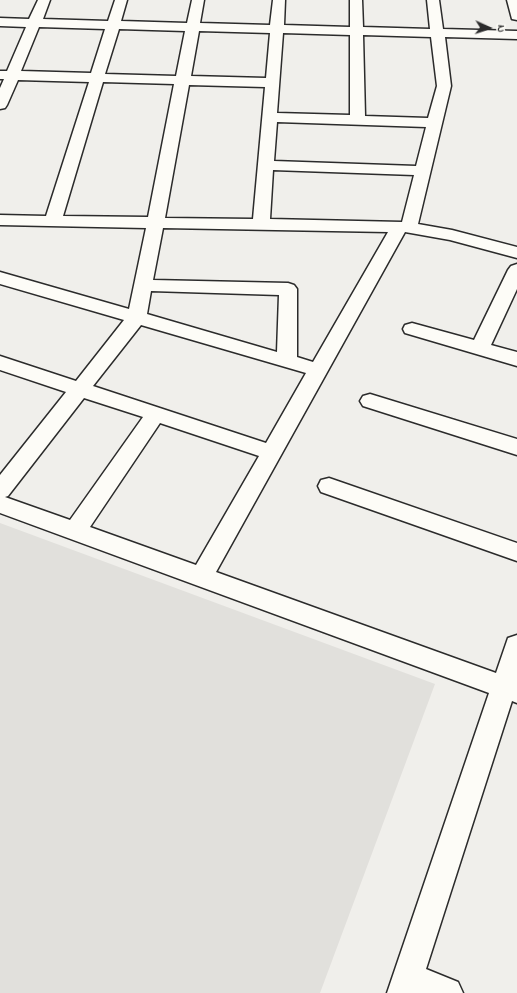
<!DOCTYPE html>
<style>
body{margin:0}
#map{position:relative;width:517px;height:993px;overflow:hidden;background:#f0efeb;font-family:"Indie Flower",sans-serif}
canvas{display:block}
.north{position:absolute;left:469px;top:8px;width:40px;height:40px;-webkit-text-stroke:3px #fdfcf7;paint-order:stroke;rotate:93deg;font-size:11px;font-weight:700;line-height:16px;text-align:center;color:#2b2b2b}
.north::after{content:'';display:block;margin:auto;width:14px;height:18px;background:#2b2b2b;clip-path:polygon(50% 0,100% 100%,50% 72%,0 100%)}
</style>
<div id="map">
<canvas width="517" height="993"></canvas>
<div class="north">N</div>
</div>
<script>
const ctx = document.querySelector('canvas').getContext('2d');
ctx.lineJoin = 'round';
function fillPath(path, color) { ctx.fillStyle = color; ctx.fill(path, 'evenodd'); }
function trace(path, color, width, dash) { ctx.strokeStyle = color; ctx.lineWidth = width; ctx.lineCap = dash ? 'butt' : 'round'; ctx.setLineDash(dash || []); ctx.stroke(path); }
const built = new Path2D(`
 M0 523 435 684 320 993H0Z`);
const minor = new Path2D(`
 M38 0H50L43 19 108 21 115 0H127L121 21 187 23 192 0H204L200 23 270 25 273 0H285L284 25 350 27V0H362L363 27 430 29 427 0H439L443 29 517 31V39L445 37 451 86 418 224 452 230 517 247V258L450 240 405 232 216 572 496 673 508 638 517 635V703L512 701 426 969 458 982 463 993H387L489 693 0 513V475L66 392 0 370V356L76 381 124 320 0 284V272L129 309 146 228 0 225V215L46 216 89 82 18 80 7 105 5 108 0 109V88L4 79H0V71H7L26 27 0 26V18L29 19ZM39 27 105 29 91 73 21 71ZM119 29 185 31 176 76 105 74ZM199 31 270 33 266 78 191 76ZM283 33 350 35V115L277 113ZM363 35 431 37 437 86 428 118 365 116ZM103 82 174 84 148 217 63 216ZM189 85 265 87 253 219 165 218ZM277 122 426 127 416 166 274 161ZM273 170 414 175 402 222 270 219ZM163 228 388 232 313 362 297 357V289L294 285 288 283 153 280ZM151 291 279 295 277 352 147 314ZM141 325 306 373 266 443 93 386ZM84 398 143 417 70 520 5 497 8 496ZM160 423 259 456 196 565 90 527Z
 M507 0H517V20L512 19Z
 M517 264V289L491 345 517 352V366L405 333 403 329 405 325 412 323 474 340 508 270 511 266Z
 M370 394 517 439V455L363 406 360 401 363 396Z
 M329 478 517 543V561L321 492 318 486 321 480Z`);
fillPath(built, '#e1e0dc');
trace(minor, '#2b2b2b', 3);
fillPath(minor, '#fdfcf7');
</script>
